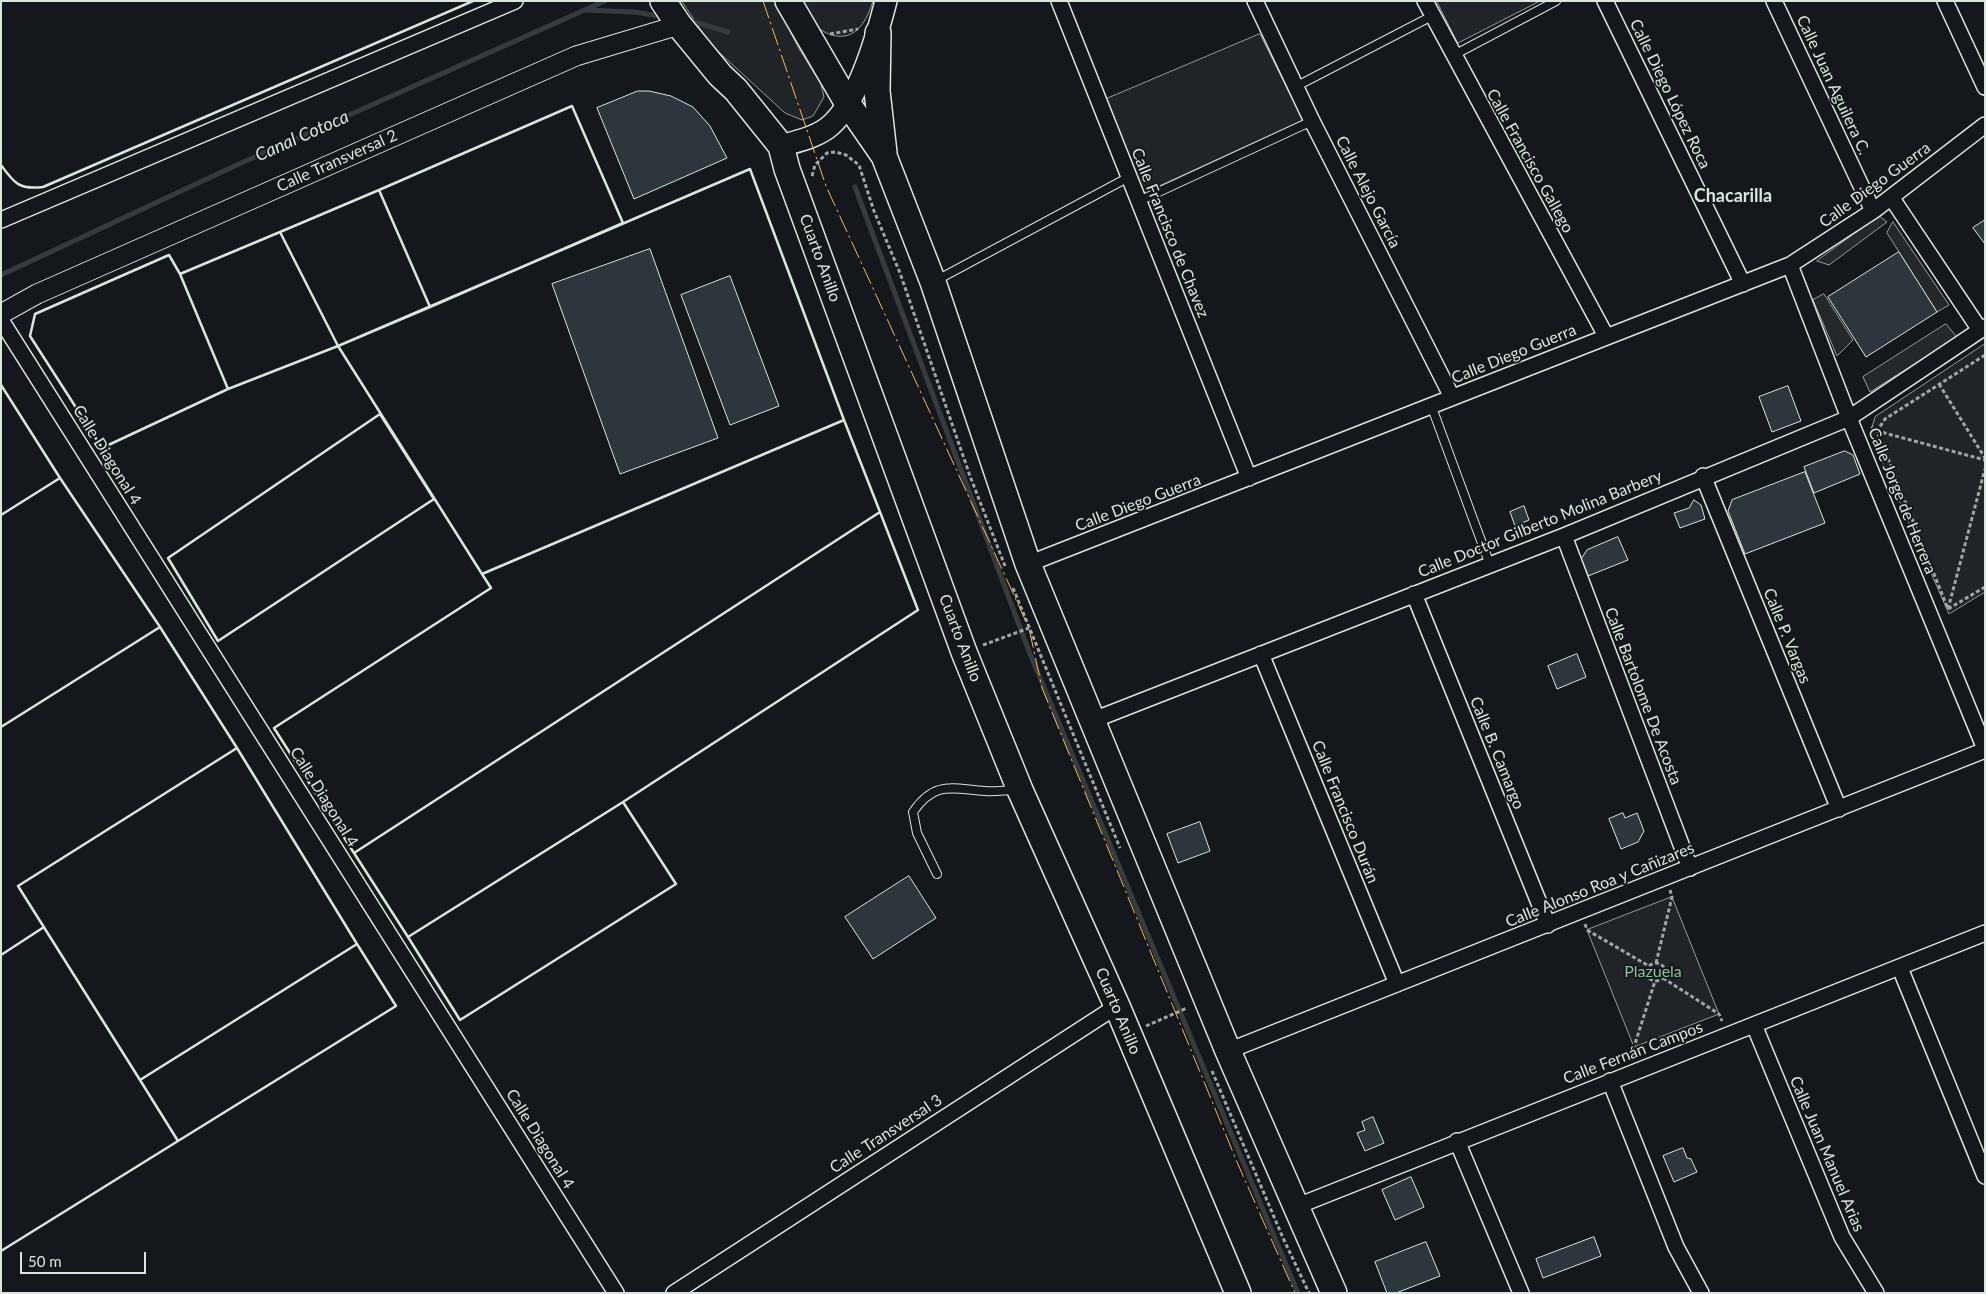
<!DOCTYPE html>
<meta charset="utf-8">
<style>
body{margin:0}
#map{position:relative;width:1986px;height:1294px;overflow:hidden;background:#14181c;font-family:Lato,sans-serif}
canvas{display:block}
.frame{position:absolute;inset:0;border:2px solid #d8e6dc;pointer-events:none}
.scale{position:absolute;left:20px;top:1252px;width:126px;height:22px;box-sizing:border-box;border:2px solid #d8e6dc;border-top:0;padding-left:6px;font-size:15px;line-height:18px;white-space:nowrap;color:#d8e6dc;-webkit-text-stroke:4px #14181c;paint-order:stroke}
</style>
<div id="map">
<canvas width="1986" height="1294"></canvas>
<div class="frame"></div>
<div class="scale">50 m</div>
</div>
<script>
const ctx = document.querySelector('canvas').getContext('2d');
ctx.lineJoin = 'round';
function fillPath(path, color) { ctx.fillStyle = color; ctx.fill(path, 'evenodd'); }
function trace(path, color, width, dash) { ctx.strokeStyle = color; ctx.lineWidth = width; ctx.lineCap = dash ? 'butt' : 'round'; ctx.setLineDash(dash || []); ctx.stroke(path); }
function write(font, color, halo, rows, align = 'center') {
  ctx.font = font + ' Lato,sans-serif'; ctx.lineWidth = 4; ctx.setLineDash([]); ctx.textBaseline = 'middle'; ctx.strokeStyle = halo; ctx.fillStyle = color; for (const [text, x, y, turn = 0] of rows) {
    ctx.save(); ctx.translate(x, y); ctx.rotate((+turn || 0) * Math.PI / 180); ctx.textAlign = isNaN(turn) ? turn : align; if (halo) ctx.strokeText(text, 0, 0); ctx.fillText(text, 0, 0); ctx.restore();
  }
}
const green = new Path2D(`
 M682 1H775L798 47 821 84 824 97 813 116 802 120 785 113 710 44Z
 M801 1H873C867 20 856 42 832 35 825 33 817 28 812 23 807 17 804 8 801 1Z
 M1437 1H1540L1458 43Z
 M1260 34 1303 120 1144 193 1104 100Z
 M1985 344V592L1949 614 1870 434 1875 417Z
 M1672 897 1719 1014 1634 1047 1587 930Z`);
const parking = new Path2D(`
 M1879 216 1887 222 1829 265 1817 261Z
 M1893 222 1949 305 1937 312 1887 233Z
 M1824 294 1853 340 1837 356 1813 300Z
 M1946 324 1957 337 1870 392 1863 377Z`);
const stream = new Path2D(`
 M586 10 634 12 665 17
 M688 20 728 32
 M855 187 1030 654 1298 1293
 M1 275 239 164 605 1`);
const building = new Path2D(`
 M638 91H649L671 96 693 107 710 126 727 158 634 199 597 108Z
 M1985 220V244L1973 228Z
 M650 249 718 438 620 474 552 284Z
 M1899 252 1937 312 1866 357 1828 297Z
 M730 276 779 406 730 425 681 295Z
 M1788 386 1801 421 1772 432 1759 397Z
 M1845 451 1853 455 1860 474 1814 493 1804 467Z
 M1805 472 1825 523 1745 554 1728 511 1732 500Z
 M1694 500 1701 505 1705 519 1680 528 1674 513 1689 508Z
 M1524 506 1529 520 1515 526 1510 512Z
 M1618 537 1628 560 1588 576 1581 559 1587 550Z
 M1577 654 1586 677 1557 689 1548 666Z
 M1623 813 1625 818 1637 813 1644 831 1638 842 1621 849 1609 819Z
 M1200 822 1210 851 1178 863 1167 834Z
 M909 876 936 918 873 959 845 917Z
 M1373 1117 1384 1143 1365 1151 1357 1133 1365 1130 1362 1122Z
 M1683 1148 1687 1158 1691 1159 1697 1172 1674 1182 1663 1156Z
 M1411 1177 1424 1207 1395 1220 1382 1190Z
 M1594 1237 1601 1256 1543 1278 1536 1259Z
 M1426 1242 1440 1276 1396 1293H1387L1375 1262Z`);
const path = new Path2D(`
 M830 34 858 29
 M812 176 815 165 827 153 836 152 846 155 859 165 874 211 900 273 970 476 1005 566
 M1985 355 1885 419 1877 431 1948 609 1985 587
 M1939 384 1985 458
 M1871 427 1877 431 1985 460
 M1013 588 1120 848
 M1948 609 1985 469
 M983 645 1029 628
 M1585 924 1587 930 1649 966
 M1656 963 1672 897 1670 890
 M1647 972a9 9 0 1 1 18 0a9 9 0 1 1-18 0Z
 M1663 978 1719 1014 1722 1021
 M1146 1026 1187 1008
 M1637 1055 1634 1047 1655 981
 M1212 1071 1283 1238 1309 1293`);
const service = new Path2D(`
 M1454 55 1556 1
 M1295 87 1432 16
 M1139 201 1312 121
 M937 280 1129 177
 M1431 405 1490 565
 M937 874 917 833 913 812C935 780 952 789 985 791 995 792 1006 790 1016 790`);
const minor = new Path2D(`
 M1059 1 1249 478
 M1255 1 1312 121 1452 397
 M1425 1 1606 336
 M1605 1 1743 284
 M1774 1 1873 211
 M1945 1 1985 87
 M1891 197 1980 330
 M1 220 515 1
 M1790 265 1849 418 1985 749
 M1 320 616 1293
 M1703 476 1839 809
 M1564 536 1690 868
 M1028 564 1790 265 1873 211 1985 125
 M1414 594 1548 925
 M1261 654 1397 984
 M1091 721 1564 536 1849 418 1985 327
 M1900 968 1985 1176
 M1754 1025 1842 1237 1876 1293
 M1228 1051 1985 750
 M1610 1081 1676 1247 1701 1293
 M1457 1141 1521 1293
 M1295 1207 1985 933
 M674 1293 1117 1006`);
const tertiary = new Path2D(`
 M1 314 37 294 576 56 679 25`);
const secondary = new Path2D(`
 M781 146C798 141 818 137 831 125 858 101 877 36 886 1`);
const trunk = new Path2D(`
 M663 1 679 25 720 75 736 90 781 146 787 169 964 652 1020 790 1117 1006 1238 1293
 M788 1 848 104 884 156 933 282 1028 564 1228 1051 1334 1293
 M878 33 877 91 884 153`);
const wall = new Path2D(`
 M572 106 623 223 430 307 379 190Z
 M1 165C14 183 19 190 43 187L473 1
 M750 169 844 420 482 574 338 346Z
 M379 190 430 307 338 346 280 232Z
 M280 232 338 346 228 389 180 274Z
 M169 255 180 274 228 389 102 448 30 336 35 314Z
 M1 385 60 478 58 479
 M380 414 434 499 218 641 168 558Z
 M844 420 880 512 354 853 274 728 491 588 482 574Z
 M880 512 918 610 623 802 408 937 354 853Z
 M1 515 60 478 160 627
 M1 727 160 627 237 748 235 749
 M237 748 357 944 140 1080 18 886Z
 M623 802 676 884 460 1020 408 937Z
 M357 944 396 1006 178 1141 140 1080Z
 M1 955 44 927
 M1 1251 178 1141 177 1139`);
const power = new Path2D(`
 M763 1 826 186 1029 628 1042 688 1237 1162 1295 1293`);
const streetNames = [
 ["Calle Juan Aguilera C.",1833,85,65],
 ["Calle Diego López Roca",1670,94,64],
 ["Calle Transversal 2",337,161,-24],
 ["Calle Francisco Gallego",1530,161,61],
 ["Calle Diego Guerra",1875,185,-36],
 ["Calle Alejo García",1368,192,63],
 ["Calle Francisco de Chavez",1170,233,68],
 ["Cuarto Anillo",820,258,70],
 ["Calle Diego Guerra",1514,354,-22],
 ["Calle Diagonal 4",107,455,58],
 ["Calle Jorge de Herrera",1902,501,68],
 ["Calle Diego Guerra",1138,503,-21],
 ["Calle Doctor Gilberto Molina Barbery",1540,524,-22],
 ["Calle P. Vargas",1787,636,68],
 ["Cuarto Anillo",960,638,69],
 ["Calle Bartolome De Acosta",1643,696,69],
 ["Calle B. Camargo",1497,753,68],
 ["Calle Diagonal 4",324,797,58],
 ["Calle Francisco Durán",1345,812,68],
 ["Calle Alonso Roa y Cañizares",1600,885,-22],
 ["Cuarto Anillo",1118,1011,67],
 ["Calle Fernán Campos",1633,1053,-21],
 ["Calle Transversal 3",886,1134,-33],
 ["Calle Diagonal 4",540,1139,58],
 ["Calle Juan Manuel Arias",1827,1154,67]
];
const parkNames = [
 ["Plazuela",1653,972]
];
const waterNames = [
 ["Canal Cotoca",302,136,-24]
];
const neighbourhoodNames = [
 ["Chacarilla",1733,196]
];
fillPath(green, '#202428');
trace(green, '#939e99', 1);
fillPath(parking, '#24282b');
trace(parking, '#939e99', 1);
trace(stream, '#363b3e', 5);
fillPath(building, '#2c363c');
trace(building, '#d8e6dc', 1);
trace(service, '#d8e6dc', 10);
trace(minor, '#d8e6dc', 18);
trace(tertiary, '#d8e6dc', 21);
trace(secondary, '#d8e6dc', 24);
trace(trunk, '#d8e6dc', 28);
trace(path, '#9da8a2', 3, [4, 2.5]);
trace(service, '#14181c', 8);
trace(minor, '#14181c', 15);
trace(tertiary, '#14181c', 19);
trace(secondary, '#14181c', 21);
trace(trunk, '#14181c', 25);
trace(wall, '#d8e6dc', 2.5);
trace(power, '#ffb74d', 1, [18, 4, 2.5, 4]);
write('16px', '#d8e6dc', '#14181c', streetNames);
write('16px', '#8ac095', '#14181c', parkNames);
write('italic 18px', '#d8e6dc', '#14181c', waterNames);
write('bold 18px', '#d8e6dc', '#14181c', neighbourhoodNames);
</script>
